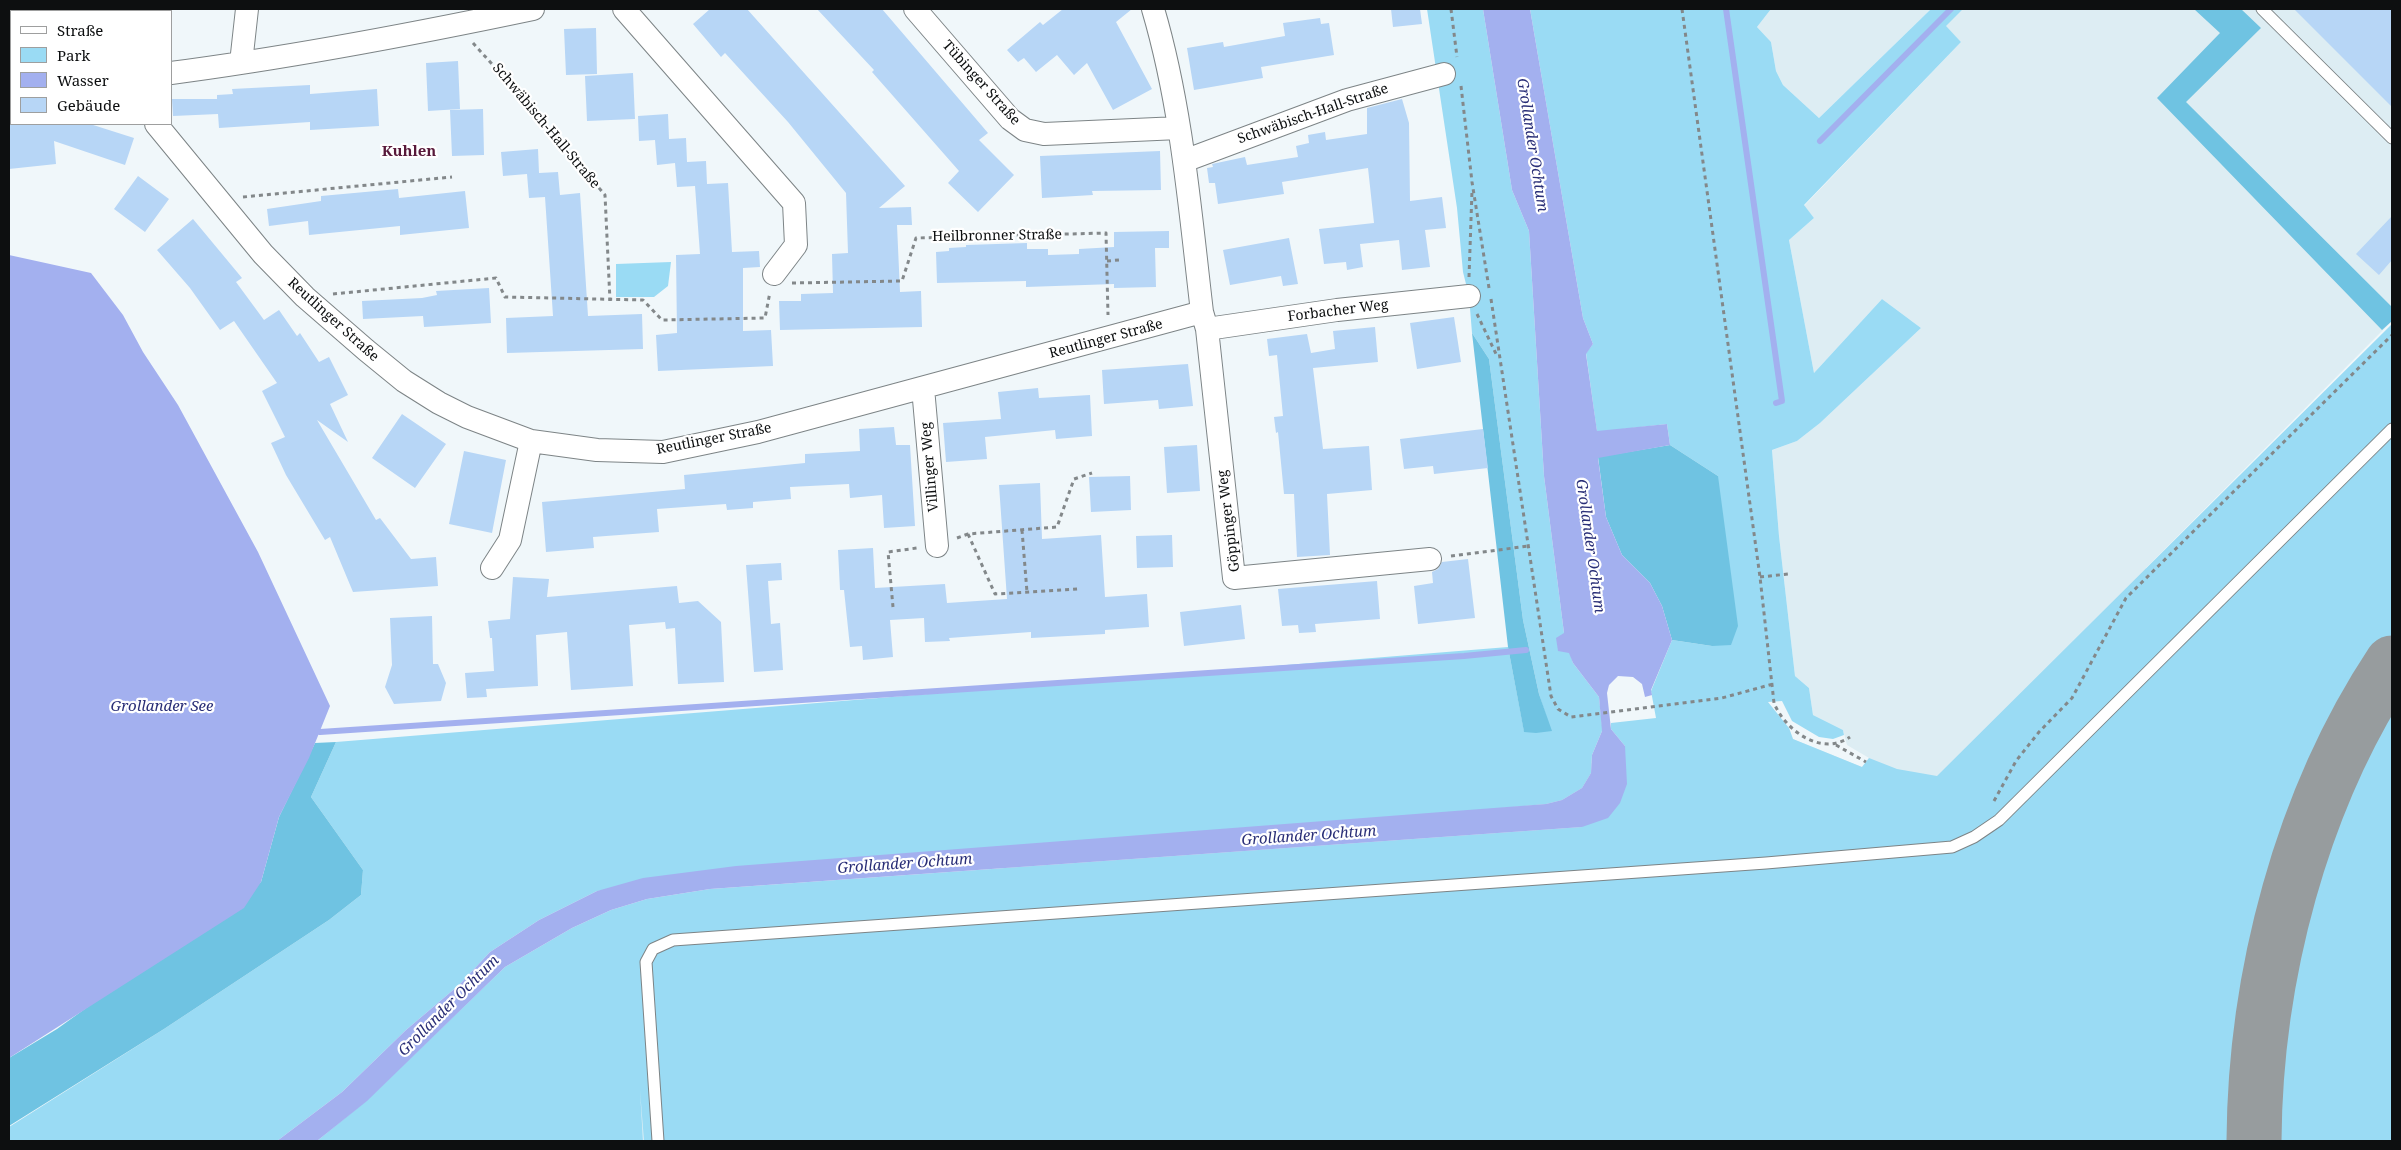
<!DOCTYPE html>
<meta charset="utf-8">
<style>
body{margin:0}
#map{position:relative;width:2401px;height:1150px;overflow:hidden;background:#f0f7fa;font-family:"Noto Serif",serif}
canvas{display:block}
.frame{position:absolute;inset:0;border:10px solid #0d0f10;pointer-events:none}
.legend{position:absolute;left:10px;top:10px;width:162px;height:115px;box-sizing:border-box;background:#fff;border:1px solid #9e9f9f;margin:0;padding:6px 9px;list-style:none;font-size:15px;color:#0d0f10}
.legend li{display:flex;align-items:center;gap:10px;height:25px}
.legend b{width:25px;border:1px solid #9e9f9f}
</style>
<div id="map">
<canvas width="2401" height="1150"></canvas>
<div class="frame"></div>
<ul class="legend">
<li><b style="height:6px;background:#fff"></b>Straße</li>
<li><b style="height:14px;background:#9adbf4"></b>Park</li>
<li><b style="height:14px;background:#a3b0ef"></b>Wasser</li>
<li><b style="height:14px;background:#b7d6f6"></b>Gebäude</li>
</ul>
</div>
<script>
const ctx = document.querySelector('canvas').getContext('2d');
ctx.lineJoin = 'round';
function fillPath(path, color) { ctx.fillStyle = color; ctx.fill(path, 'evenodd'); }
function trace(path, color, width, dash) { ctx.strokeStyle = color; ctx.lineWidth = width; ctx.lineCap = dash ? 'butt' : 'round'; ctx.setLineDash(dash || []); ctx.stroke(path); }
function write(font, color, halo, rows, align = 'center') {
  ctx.font = font + ' "Noto Serif",serif'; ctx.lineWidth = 4.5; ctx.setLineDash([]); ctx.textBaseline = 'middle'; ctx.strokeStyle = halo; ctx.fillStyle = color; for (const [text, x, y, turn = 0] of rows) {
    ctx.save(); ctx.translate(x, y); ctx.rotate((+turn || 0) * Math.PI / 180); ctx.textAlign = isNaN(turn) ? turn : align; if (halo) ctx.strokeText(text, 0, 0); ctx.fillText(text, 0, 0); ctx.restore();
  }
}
const built = new Path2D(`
 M1771 9H1931L1819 118 1783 85 1776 71 1771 42 1757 27Z
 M1963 9H2392V321L2146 568 2392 1141H643L629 935 1789 728 1793 739 1862 767 1869 758 1847 745 1843 730 1813 715 1809 688 1795 676 1779 536 1772 450 1797 441 1820 423 1921 328 1882 299 1814 373 1789 240 1814 218 1804 206 1961 42 1945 26Z`);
const green = new Path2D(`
 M1427 9H1483L1512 190 1529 231 1544 476 1564 633 1573 663 1599 697 1602 725V731L1592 755 1591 773 1582 788 1562 800 1546 804 597 891 539 920 490 952 459 985 406 1030 342 1092 277 1141H9V1127L164 1029 329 920 361 895 363 870 311 797 336 742 1508 647 1524 731H1551L1539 694 1523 620 1489 359 1472 333 1469 296 1463 272 1457 208Z
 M1530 9H1771L1757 27 1771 42 1776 71 1783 85 1819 118 1931 9H1963L1946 26 1961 42 1804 205 1814 218 1789 240 1814 373 1882 299 1921 328 1820 423 1797 441 1772 450 1779 536 1795 676 1809 688 1813 715 1843 730 1844 735 1833 739 1819 737 1792 721 1782 701 1768 702 1789 728 1793 739 1862 767 1869 758 1897 769 1937 776 2392 324V1141H644L640 1090 643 1141H317L367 1100 505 967 572 928 611 910 647 899 710 889 1582 827 1625 746 1611 729V723L1656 718 1651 691 1672 640 1712 646 1718 476 1670 445 1667 424 1597 432 1586 353 1593 344 1583 318Z
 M671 262 668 286 654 297H616V264Z`);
const forest = new Path2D(`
 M2194 9H2241L2261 28 2186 102 2392 307V321L2382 330 2157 98 2220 33Z
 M1472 333 1489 359 1523 620 1539 694 1552 731 1536 733 1524 732 1508 647Z
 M1670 445 1718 476 1738 626 1731 645 1712 646 1672 640 1662 606 1650 583 1622 555 1606 517 1598 457Z
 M336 742 311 797 363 870 361 895 329 920 164 1029 9 1126V1058L57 1029 261 882 279 817 315 743Z`);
const water = new Path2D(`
 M1483 9H1530L1583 318 1593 344 1586 354 1597 431 1667 424 1670 445 1598 458 1606 517 1622 555 1650 583 1662 606 1672 640 1651 690 1652 695 1645 697 1642 684 1633 677 1618 676 1609 685 1607 693 1611 729 1625 746 1627 784 1620 803 1608 818 1582 827 710 889 647 899 611 910 572 928 505 967 367 1101 317 1141H277L342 1092 406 1030 459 985 490 952 539 920 597 891 643 878 736 866 1546 804 1562 800 1582 788 1591 773 1592 755 1602 731 1599 697 1573 663 1569 653 1558 651 1556 638 1564 633 1544 476 1529 231 1512 190Z
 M9 255 91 273 123 315 143 352 178 405 258 552 330 706 309 758 279 817 261 882 244 908 9 1058Z`);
const stream = new Path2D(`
 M1726 9 1782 401 1776 403
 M1820 141 1951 9
 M320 732 1464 656 1526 650`);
const taxiway = new Path2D(`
 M2254 1141C2255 977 2301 800 2392 663`);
const building = new Path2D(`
 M710 9H747L905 186 879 208 911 207 912 225H897L900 292 921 291 922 327 780 330 779 301H801V294L833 293 832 254 848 253 846 193 788 122 725 53 721 57 693 24Z
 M817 9H882L988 133 979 140 1014 175 978 212 948 183 959 171 872 72 874 70Z
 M1063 9H1132L1116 22 1152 89 1113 110 1087 63 1074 75 1057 55 1036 72 1024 58 1018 62 1007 50 1040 22 1043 25Z
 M1391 9H1420L1422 24 1393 27Z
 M2294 9H2392V107Z
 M1320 18 1321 24 1329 23 1334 55 1261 67 1263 78 1194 90 1187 48 1223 42 1224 47 1285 36 1283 23Z
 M596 28 597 74 566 75 564 29Z
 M458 61 460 109 428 111 426 63Z
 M633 73 635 119 587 121 585 76Z
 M310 85V94L377 89 379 126 310 130V122L219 128 218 114 173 116 172 99H217V95L233 94 232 89Z
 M1402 99 1409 123 1410 201 1442 197 1446 228 1425 230 1430 267 1402 270 1399 240 1360 244 1363 267 1347 270 1346 262 1324 264 1319 229 1374 223 1368 168 1282 182 1284 194 1218 204 1215 183H1209L1207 168 1213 167 1212 164 1245 157 1247 165 1298 157 1296 146 1309 143 1308 135 1325 132 1326 140 1367 134V108Z
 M483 109 484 155 452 156 450 110Z
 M668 114 669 139 686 138 687 162 706 161 707 184 728 183 732 252 759 251 760 267 743 268V331L771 330 773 366 658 371 656 335 677 333 676 255 700 254 695 186 677 187 675 163 657 165 655 140 639 141 638 116Z
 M9 124H90L134 138 125 165 54 141 56 164 9 169Z
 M538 149 539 173 558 172 560 195 580 193 588 316 642 314 643 349 507 353 506 318 553 316 545 197 529 198 527 174 503 176 501 152Z
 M1160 151 1161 190 1092 191 1093 195 1042 198 1040 156Z
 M138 176 169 199 145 232 114 209Z
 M398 189 399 198 465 191 469 228 400 235V226L309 235 308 221 269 226 267 209 321 201V196Z
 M2392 216V260L2379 275 2356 254Z
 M193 219 242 278 236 282 264 320 279 310 297 336 300 333 319 362 329 357 348 395 330 404 348 442 317 420 376 520 380 518 411 559 436 557 438 586 353 592 330 537 325 540 286 475 271 443 285 437 262 391 277 383 234 321 220 330 190 288 157 250Z
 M1169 231V248H1155L1156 287 1114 288V284L1026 287V281L937 283 936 252 949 251V248L966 247V245L1027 243V249H1048V255L1079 254V249L1114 247V232Z
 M1289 238 1298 284 1283 286 1281 276 1230 285 1223 250Z
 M489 288 491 323 424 327 423 316 363 319 362 301 422 298 437 295 436 291Z
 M1454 317 1461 362 1417 369 1410 323Z
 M1375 327 1378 362 1313 368 1323 449 1369 446 1372 490 1327 494 1330 555 1297 557 1294 494H1284L1278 432 1276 433 1274 417 1283 416 1277 355 1269 356 1267 339 1307 334 1311 353 1335 349 1333 331Z
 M1188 364 1193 406 1159 409 1158 400 1104 404 1102 370Z
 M1038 388 1039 398 1090 395 1092 436 1056 439 1055 430 985 437 987 459 946 462 943 423 1001 419 998 392Z
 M402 414 446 444 415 488 372 458Z
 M894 427 896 445H910L915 526 884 528 882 495 850 498 849 484 790 487 791 499 753 502V508L727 510 726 504 657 509 659 532 593 537 594 548 546 552 542 502 685 489 684 475 805 463V454L860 451 859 429Z
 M1483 429 1488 468 1434 474 1433 466 1404 469 1400 439Z
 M1197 445 1200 491 1167 493 1164 447Z
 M464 451 506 460 492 533 449 524Z
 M1130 476 1131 510 1091 512 1089 477Z
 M1040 483 1042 539 1101 535 1105 597 1147 594 1149 627 1105 630V634L1031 638V632L949 638 950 641 925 642 924 618 890 620 893 657 863 660 862 646 850 647 844 590H840L838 550 873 548 875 588 945 584 947 603 1007 599 999 485Z
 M1172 535 1173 567 1137 568 1136 536Z
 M1468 559 1475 618 1418 624 1414 586 1433 583 1432 572 1438 569 1442 562Z
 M781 563 782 580 768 581 771 624 780 623 783 670 754 672 746 565Z
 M513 577 549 579 547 597 677 586 679 603 698 601 721 622 724 682 678 684 675 628 666 629 665 622 629 625 633 686 571 690 567 632 536 635 538 686 486 689 487 697 467 698 465 673 494 671 492 638H490L488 621 510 619Z
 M1377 581 1380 619 1315 624 1316 632 1299 633 1298 625 1282 626 1278 589Z
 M1241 605 1245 639 1184 646 1180 612Z
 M432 616 433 664H438L446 683 441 701 394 704 385 687 392 665 390 618Z`);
const path = new Path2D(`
 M1451 9 1457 57
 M1682 9 1760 577 1774 703C1785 730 1821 757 1850 737
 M473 43 527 103 605 195 610 301
 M1461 86 1472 182 1489 288
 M243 197 452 177
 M1107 261 1119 260
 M1469 277 1472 191
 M792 283 902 281 916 238 1106 233 1108 315
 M333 294 496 278 505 297 643 300 662 320 765 318 770 292
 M1491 299 1551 696 1558 709 1571 717 1722 698 1773 684
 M1477 314 1497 356
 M1022 530 1027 592
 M968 534 995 594 1079 589
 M957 538 968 534 1057 527 1074 479 1092 473
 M1451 556 1529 546
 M1760 577 1788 574
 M893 607 888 552 917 548
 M1836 745 1866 762
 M1994 801 2016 761 2039 732 2072 698 2126 598 2392 335`);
const service = new Path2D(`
 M2262 9 2392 138
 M658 1141 646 962 653 949 673 940 1766 863 1952 847 1974 837 1999 820 2392 429`);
const minor = new Path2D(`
 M624 9 794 203 796 245 774 274
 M915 9 1010 119 1025 130 1044 134 1179 128
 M1153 9C1182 107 1190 211 1202 312L1207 329 1234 578 1430 559
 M241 63 247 9
 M171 73C293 57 414 34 533 9
 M9 90H11
 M156 124 263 254 305 297 366 350 404 381 439 403 467 417 531 441 597 450 663 452 758 432 1202 312
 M1184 161 1347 100 1444 74
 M1207 329 1337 310 1469 296
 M923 388 937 546
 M492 568 510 540 531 441`);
const streetNames = [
 ["Tübinger Straße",981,83,48],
 ["Schwäbisch-Hall-Straße",1313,114,-19],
 ["Schwäbisch-Hall-Straße",546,126,50],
 ["Heilbronner Straße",997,236,-1],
 ["Forbacher Weg",1338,311,-7],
 ["Reutlinger Straße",333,320,42],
 ["Reutlinger Straße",1106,339,-15],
 ["Reutlinger Straße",714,439,-11],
 ["Villinger Weg",930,467,-95],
 ["Göppinger Weg",1229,521,-97]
];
const waterNames = [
 ["Grollander Ochtum",1532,145,81],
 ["Grollander Ochtum",1590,546,82],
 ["Grollander See",162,707],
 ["Grollander Ochtum",1309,836,-4],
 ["Grollander Ochtum",905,864,-4],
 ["Grollander Ochtum",449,1006,-45]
];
const neighbourhoodNames = [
 ["Kuhlen",409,152]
];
fillPath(built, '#ddedf3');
fillPath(green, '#9adbf4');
fillPath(forest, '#6fc3e2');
fillPath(water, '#a3b0ef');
trace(stream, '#a3b0ef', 6);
trace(taxiway, '#979c9e', 55);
fillPath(building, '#b7d6f6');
trace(service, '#7d8486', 13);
trace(minor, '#7d8486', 24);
trace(path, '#83888a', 3, [4, 4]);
trace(service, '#fff', 11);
trace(minor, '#fff', 22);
write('14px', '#0d0f10', '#fff', streetNames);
write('italic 15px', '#292e77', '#fff', waterNames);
write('bold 15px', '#58193a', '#fff', neighbourhoodNames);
</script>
